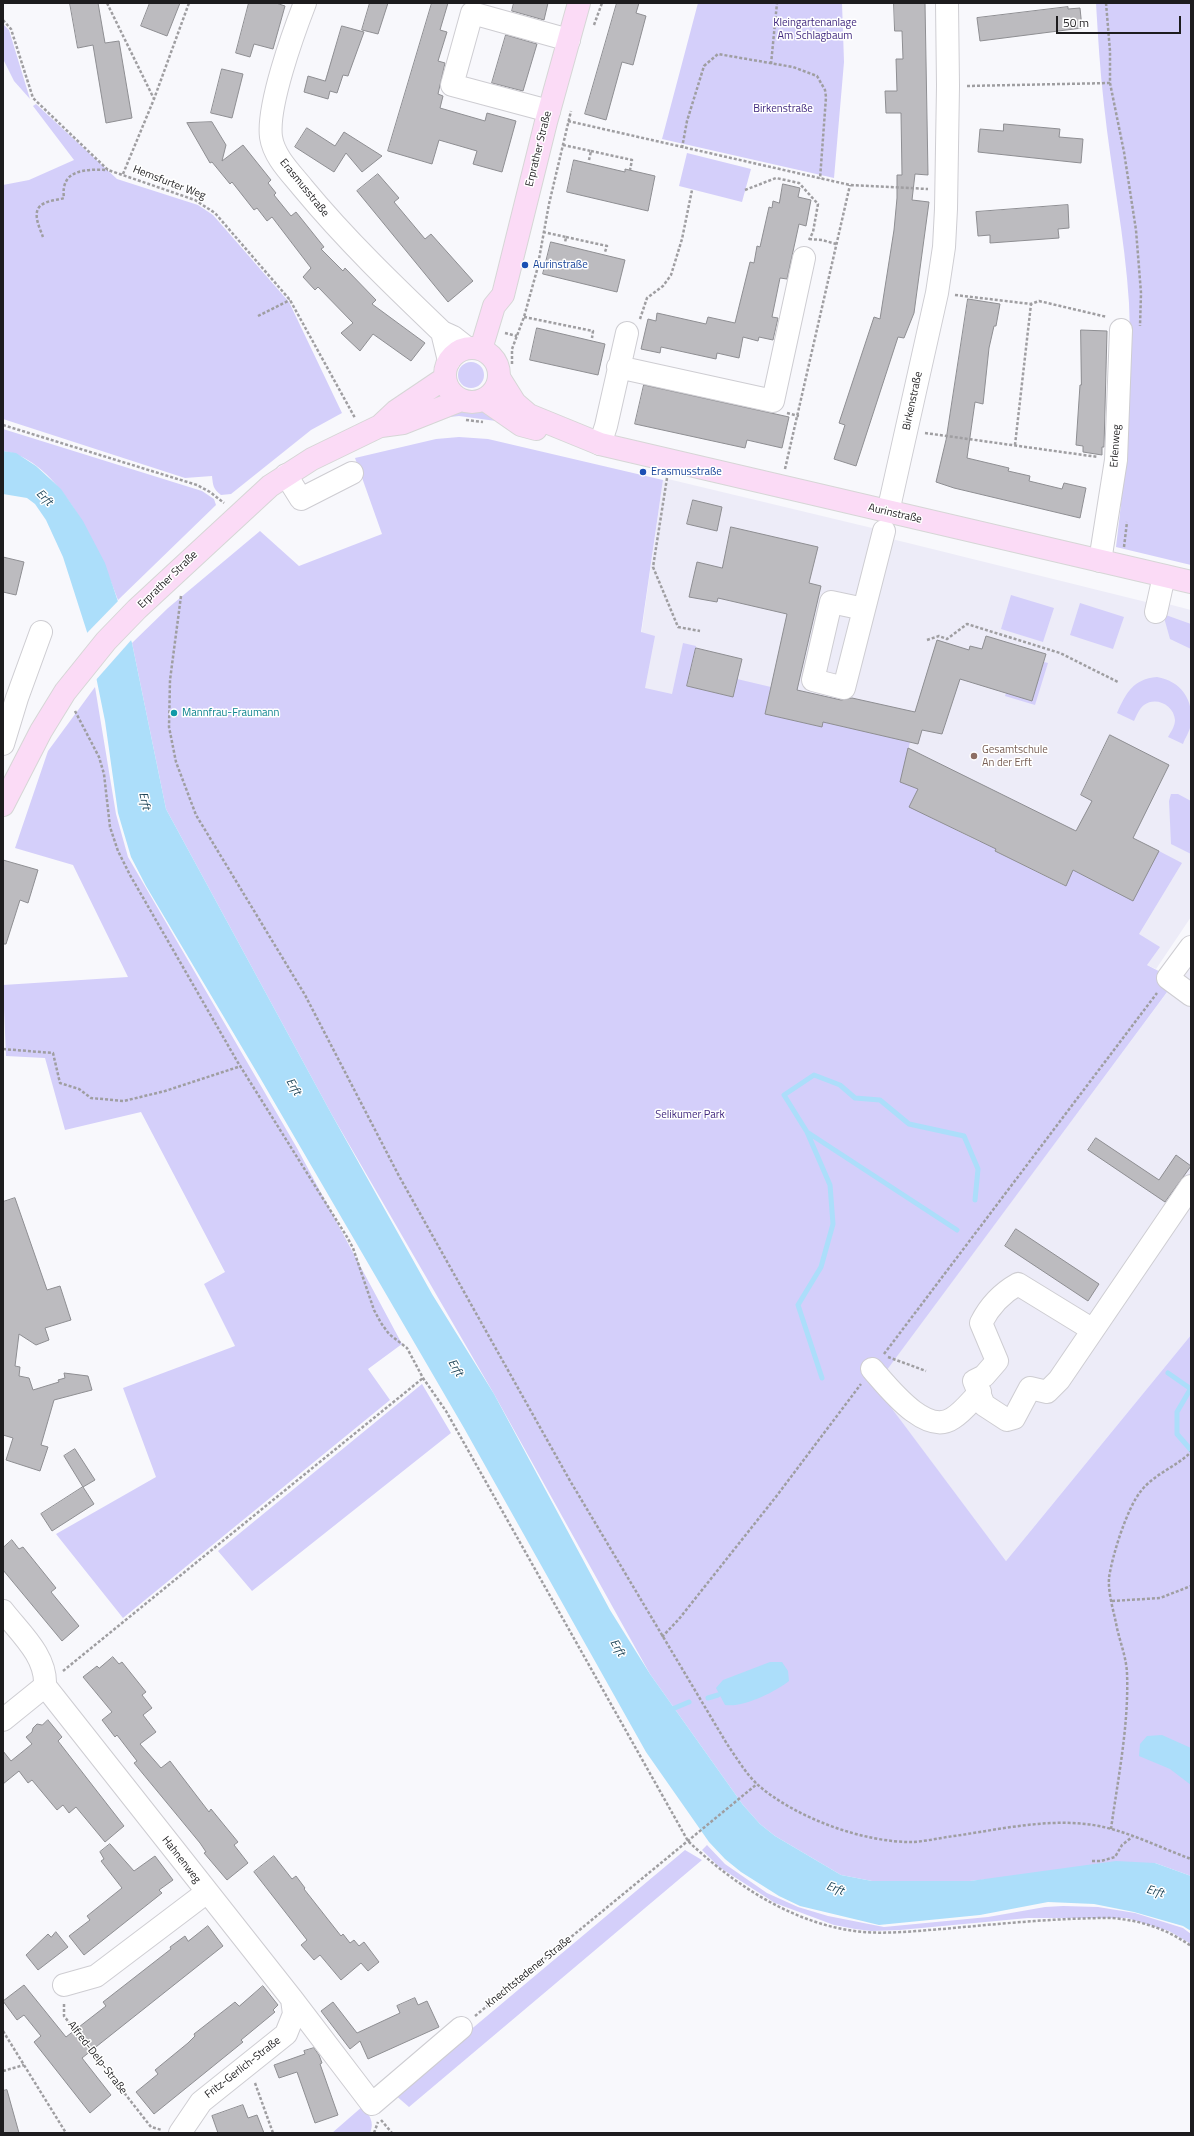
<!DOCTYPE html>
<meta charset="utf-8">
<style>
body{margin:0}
#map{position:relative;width:1194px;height:2136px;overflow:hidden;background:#f8f8fc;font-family:"Titillium Web",sans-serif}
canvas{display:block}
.frame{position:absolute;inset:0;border:4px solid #1d1c1e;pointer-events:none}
.scale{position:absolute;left:1056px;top:16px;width:125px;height:18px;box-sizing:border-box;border:2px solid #1d1c1e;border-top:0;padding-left:5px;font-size:12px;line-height:14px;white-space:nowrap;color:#1d1c1e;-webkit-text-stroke:3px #fff;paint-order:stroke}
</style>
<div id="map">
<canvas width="1194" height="2136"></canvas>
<div class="frame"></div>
<div class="scale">50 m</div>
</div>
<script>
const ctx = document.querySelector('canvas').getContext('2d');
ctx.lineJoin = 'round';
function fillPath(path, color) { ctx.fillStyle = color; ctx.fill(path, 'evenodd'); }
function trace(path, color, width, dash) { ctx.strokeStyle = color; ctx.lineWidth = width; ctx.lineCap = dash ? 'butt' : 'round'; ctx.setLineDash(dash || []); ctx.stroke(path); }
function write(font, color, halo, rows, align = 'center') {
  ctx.font = font + ' "Titillium Web",sans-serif'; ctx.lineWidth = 3; ctx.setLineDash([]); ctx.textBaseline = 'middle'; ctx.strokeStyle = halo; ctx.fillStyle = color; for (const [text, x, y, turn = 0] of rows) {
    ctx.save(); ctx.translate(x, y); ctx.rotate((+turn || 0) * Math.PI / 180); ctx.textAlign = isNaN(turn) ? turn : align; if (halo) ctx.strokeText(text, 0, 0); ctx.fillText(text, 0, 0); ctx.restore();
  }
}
const built = new Path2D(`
 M668 479 893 533 892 539 1150 603 1168 604 1191 610V917L1156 969 627 735 663 480 667 482Z
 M1191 964V1335L1006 1561 874 1386 1174 983Z`);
const green = new Path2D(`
 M698 3H842L844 62 834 178 662 139Z
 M1096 3H1191V565L1116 547C1126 466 1133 385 1129 303 1125 237 1111 171 1104 105 1100 71 1098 37 1096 3Z
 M3 24 9 30 30 99 14 81 3 59Z
 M36 104 117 179 198 205 213 215 289 302 342 413 311 430 231 494 221 495C213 489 213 485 212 476L185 478 3 419V185L29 180 74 160 33 106Z
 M687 153 751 169 742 202 679 186Z
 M458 375a13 13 0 1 1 26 0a13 13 0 1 1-26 0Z
 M454 409 486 412 497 419 496 421 459 416 441 418Z
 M3 429 202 491 214 499 216 505 118 600C101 552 59 458 3 451Z
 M459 437 488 439 663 480 641 632 655 636 645 688 672 694 683 643 696 646 687 686 733 697 737 679 771 687 765 714 822 727 823 722 910 742 901 781 918 789 910 807 980 842 982 837 998 845 995 851 1065 886 1074 868 1159 851 1182 863 1139 934 1160 947 1147 965 1176 980 875 1386 1006 1561 1191 1335V1876L1155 1863 970 1881H872L841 1875 775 1836 760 1824 743 1805 650 1674 494 1394 332 1115 166 809 132 643 168 608 260 531 299 566 382 534 355 458 436 439Z
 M1011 595 1054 608 1043 642 1001 629Z
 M1080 603 1124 617 1113 649 1070 635Z
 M1163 614 1191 624V649L1170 639Z
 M1044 662 1048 663 1035 705 1005 696 1006 693 1032 700Z
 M1157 677C1181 681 1194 700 1191 724 1190 731 1185 738 1183 744L1168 737C1171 732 1175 726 1175 720 1174 705 1156 696 1144 705 1139 709 1137 715 1134 721L1117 713C1126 693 1133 679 1157 677Z
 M95 687 116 814 128 857 297 1148 402 1344 368 1369 390 1400 123 1618 56 1534 156 1477 123 1388 235 1346 204 1284 225 1272 141 1112 65 1130 45 1058 6 1056 3 985 128 977 73 865 15 848 48 751Z
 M1171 794H1178L1191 801V854L1171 844 1169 801Z
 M422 1384 451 1433 252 1591 218 1551Z
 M707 1845 725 1864 767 1893 798 1907 828 1916 884 1927 988 1917 1045 1907 1063 1906 1098 1907 1135 1913 1183 1928 1191 1934V1944L1169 1931 1127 1918H1028L900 1930 871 1931 855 1929 834 1925 775 1903 719 1867 702 1850Z
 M685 1850 702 1860 409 2107 394 2094Z
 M363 2106C369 2115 375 2122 370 2133H332Z`);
const water = new Path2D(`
 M3 451 16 453 36 466 61 489 83 521 105 563 132 643 166 809 332 1115 432 1294 494 1394 610 1610 650 1674 743 1805 760 1824 775 1836 841 1875 872 1881H970L1116 1861 1155 1863 1191 1876V1931L1183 1926 1134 1912 1094 1904 1048 1902 980 1915 879 1925 800 1906 779 1896 741 1872 725 1859 709 1842 646 1752 464 1428 259 1076 146 886 131 857 118 813 105 721 87 632 63 557 46 520 35 504 27 498 3 494Z
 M770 1662H782L788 1671 789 1681C775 1692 743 1708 725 1705L716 1688 723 1680Z
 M1162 1735 1191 1748V1785L1170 1769 1139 1756 1140 1744 1147 1736Z`);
const pier = new Path2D(`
 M120 599 133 638 95 681 86 634Z`);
const stream = new Path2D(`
 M807 1132 830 1185 833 1224 821 1267 798 1305 822 1378
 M957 1230 807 1132 784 1095 814 1075 840 1085 855 1098 880 1100 909 1124 964 1136 978 1169 975 1200
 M1168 1373 1191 1389
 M1191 1388 1177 1412V1434L1191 1450
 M708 1698 718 1695
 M670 1710 689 1702`);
const building = new Path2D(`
 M70 3H98L105 43 119 41 132 118 106 123 93 45 78 48Z
 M150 3H180L167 36 141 26Z
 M249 3H276L285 6 273 49 254 44 250 57 236 53Z
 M370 3H388L378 34 362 30Z
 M432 3H448L440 30 447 32 438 61 445 63 438 94 443 96 440 108 485 121 487 113 516 121 502 172 473 164 477 151 439 140 432 164 388 151Z
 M514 3H548L544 20 512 11Z
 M617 3H639L636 13 646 16 633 65 622 62 606 120 585 114Z
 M894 3H925L928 175 915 174 912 200 929 202 914 313 904 338 898 337 856 466 834 459 845 425 839 423 874 317 880 319 894 230 897 198V175H902L901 113H886L885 91H897L896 59H903L902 31H895Z
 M1068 7V9L1080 8 1082 28 980 41 977 18Z
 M342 26 364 32 348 76 343 75 337 93 330 91 328 99 304 92 308 76 325 81Z
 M506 35 537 44 523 91 492 83Z
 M222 69 243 74 232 118 211 113Z
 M212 122 226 145 222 161 243 145 271 180 268 183 276 193 274 195 291 216 296 212 324 247 321 249 343 271 345 268 376 300 372 304 425 343 411 361 373 334 360 351 341 333 353 323 318 287 315 290 303 277 311 268 272 217 267 221 257 208 254 210 232 182 230 184 212 162 210 163 187 123Z
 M1004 124 1060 129 1059 137 1083 139 1081 163 978 152 980 129 1003 131Z
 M307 128 335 146 344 132 382 156 362 172 346 153 334 172 295 147Z
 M574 160 625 172V169L655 176 648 211 567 192Z
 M378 174 399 198 394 202 425 239 431 234 473 281 448 302 357 191Z
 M783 184 800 188 798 197 811 200 806 226 799 224 787 279 780 278 772 317 778 318 773 340 759 337 758 341 743 337 739 358 717 353 716 359 661 347 660 353 641 349 648 319 656 321 657 313 706 324 708 317 735 323 750 262 754 263 757 246 760 247 769 207 772 208 773 201 779 203Z
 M1068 205 1069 228 1058 229 1059 238 990 243V235L978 236 976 212Z
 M551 242 625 260 617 292 543 274Z
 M968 299 1000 304 996 326H994L989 348 983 404 975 402 967 458 1009 468 1008 471 1030 476 1029 481 1062 489 1064 483 1086 488 1080 518 954 488 936 482 946 440Z
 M537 328 605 344 598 375 530 360Z
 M1081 330 1107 331 1104 447H1102V455L1083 452V446L1076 445 1080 385H1081Z
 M644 385 789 417 782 448 747 440 745 448 635 424Z
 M693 500 722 507 717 531 687 524Z
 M731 527 818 547 809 583 821 586 797 690 841 700 852 698 915 712 937 640 969 650 970 646 982 649 986 636 1046 654 1032 701 960 679 942 734 922 730 918 744 823 722 822 727 765 714 787 614 718 598 717 602 689 597 697 562 722 568Z
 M3 557 24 562 16 595 3 592Z
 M696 648 742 659 733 697 687 686Z
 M1110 735 1169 765 1133 838 1159 851 1133 901 1073 870 1066 886 995 851 996 849 909 807 918 789 900 782 908 748 1076 831 1092 801 1081 795Z
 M3 860 38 870 28 903 20 900 6 944H3Z
 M1096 1138 1159 1180 1176 1155 1191 1166 1165 1202 1088 1150Z
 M15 1198 47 1290 60 1286 71 1320 45 1328 49 1340 36 1345 19 1334 15 1366 20 1367 19 1376 29 1378 33 1390 59 1382 58 1380 65 1378 64 1373 88 1376 92 1390 54 1400 41 1445 48 1447 40 1471 6 1460 13 1438 3 1435V1202Z
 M1016 1229 1099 1284 1088 1301 1005 1246Z
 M75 1449 95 1480 83 1487 64 1456Z
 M83 1487 94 1504 52 1531 41 1514Z
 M12 1540 19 1549 23 1547 56 1588 51 1592 79 1626 62 1641 3 1570V1548Z
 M113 1657 119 1664 122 1662 146 1692 142 1695 152 1708 143 1715 156 1732 140 1744 161 1768 170 1761 209 1812 211 1809 238 1842 234 1845 248 1863 227 1880 204 1853 206 1852 200 1843 134 1763 137 1761 117 1735 115 1737 102 1720 112 1712 83 1677 97 1666 99 1668Z
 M48 1720 62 1737 58 1741 124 1826 105 1842 76 1807 69 1813 63 1805 57 1810 32 1780 28 1783 19 1771 3 1784V1751L11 1761 32 1744 26 1737 32 1732 33 1728 37 1724 42 1725Z
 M110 1844 134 1871 155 1856 173 1880 159 1890 162 1893 84 1955 69 1936 90 1920 87 1916 122 1888 101 1861 104 1859 100 1852Z
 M274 1856 292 1879 296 1876 305 1888 304 1889 341 1936 343 1934 350 1943 354 1940 359 1946 364 1942 379 1962 368 1971 361 1963 341 1980 320 1955 314 1960 301 1945 307 1940 254 1872Z
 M208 1926 223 1946 82 2058 111 2095 90 2113 34 2042 41 2036 24 2015 17 2020 3 2001 24 1985 66 2037 106 2006 103 2002 171 1949 170 1947 185 1936 188 1941Z
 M56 1932 68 1947 38 1970 26 1955 48 1934 51 1937Z
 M263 1986 278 2005 273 2010 275 2012 241 2040 243 2042 154 2114 136 2092 158 2074 155 2070 188 2043 195 2036 194 2034 235 2002 239 2006Z
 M415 1998 418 2005 427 2001 439 2027 368 2059 360 2041 350 2049 321 2011 333 2002 357 2033 400 2013 397 2006Z
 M314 2048 319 2055 322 2063 320 2064 338 2115 315 2123 297 2072 279 2078 274 2065 305 2054 304 2051Z
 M7 2090 19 2133H3V2091Z
 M243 2105 248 2118 257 2115 264 2133H218L212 2116Z`);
const path = new Path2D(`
 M107 3 154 99
 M1106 3 1110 51V83L1124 152 1136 230 1141 293 1140 326
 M3 20 11 29 33 98 108 170 195 200 215 213 290 300 355 418
 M594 25 602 3
 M771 64 777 3
 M967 86 1110 83
 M568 121 850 185 928 189
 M563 145 591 151 589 160
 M682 148 687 121 704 66 718 54 793 67 817 76 825 90 826 97 820 179
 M591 151 632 160 630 170
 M123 174 154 99 189 3
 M745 190 776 178 799 183 818 204 813 232 809 240
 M543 232 566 237 565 243
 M43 237C39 226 30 209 45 203 51 200 58 200 64 198 60 169 86 169 108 170
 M566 237 607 246 605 252
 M809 239 822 240 836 244
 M955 295 1031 304 1039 301 1107 317
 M258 316 290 300
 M524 317 593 331 592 338
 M640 319 647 298 663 286 671 275 682 239 692 190
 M505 333 517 336
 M512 364V349L524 317 537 270 549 204 571 111
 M787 413 799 416
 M466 420 483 422
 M3 425 197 485 210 492 224 503
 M925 433 1098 457
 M1015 445 1031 304
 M785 469 850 185
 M667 478 653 567 678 627 700 631
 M1124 547 1127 522
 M181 596 170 680 169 727 176 762 196 815 305 995 399 1176 569 1479 727 1744C736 1757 746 1774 758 1785 796 1818 864 1843 914 1842 925 1841 936 1839 947 1837 992 1831 1040 1819 1085 1824 1120 1827 1158 1847 1191 1859
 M927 640 939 636 947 639 967 624 1060 653 1118 682
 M75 711 99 757 104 774 110 827 118 851 130 875 237 1061 347 1237 353 1248 374 1310 381 1323 389 1334 407 1348 423 1378 446 1411 688 1841C735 1886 797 1926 863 1932 889 1934 916 1931 942 1929 998 1924 1055 1918 1111 1918 1140 1920 1167 1929 1191 1946
 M3 1049 53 1053 60 1083 79 1089 91 1098 124 1101 165 1091 241 1066
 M884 1354 1157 993
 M888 1357 926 1371
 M1112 1601 1160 1598 1191 1586
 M662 1637 679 1619 775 1498 861 1384
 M63 1671 423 1378
 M1111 1829C1118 1778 1129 1725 1127 1673 1126 1655 1119 1640 1116 1623 1113 1609 1108 1592 1109 1578 1112 1556 1127 1508 1141 1491 1154 1474 1176 1467 1191 1452
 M1092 1861H1101L1115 1857 1122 1845 1132 1837
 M64 2004V2016L151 2127 162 2130
 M475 2016 757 1784
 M3 2031 66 2133
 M3 2071 24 2065
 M255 2083 273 2133
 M381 2120 392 2133
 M374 2133 378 2122`);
const minor = new Path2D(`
 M305 3C293 34 267 106 271 137 274 157 291 173 303 188 346 240 394 286 442 332L453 337 467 348
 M549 111 452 85 472 13 569 40
 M442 332 449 361
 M618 367 773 401 804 258
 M600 444 606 426 627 333
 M286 475 301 499 352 473
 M888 512 937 293 944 247 946 209 948 86 947 3
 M1100 561 1116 460 1121 330
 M864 609 831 602 813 680 844 688 884 531
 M1156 612 1164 576
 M3 744 17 698 41 632
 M1191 947 1168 978 1191 995
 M1093 1330 1018 1284C1002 1293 989 1307 981 1323L997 1361 984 1376 974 1381 984 1405 1007 1420 1014 1418 1030 1388 1047 1392 1059 1380 1191 1186
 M872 1369C888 1387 926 1437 953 1418 963 1412 972 1400 980 1392
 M3 1611C20 1633 47 1656 45 1686L292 1999 372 2104 461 2028
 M3 1720 45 1686
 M64 1985 96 1976 207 1892
 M180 2133 201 2102 286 2034 294 2014 292 1999`);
const major = new Path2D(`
 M445 375a27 27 0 1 1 54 0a27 27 0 1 1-54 0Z
 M481 349 494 306 503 295 546 122 579 3
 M500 379 515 403 529 415 600 444 1191 582
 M485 400 521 425 536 429
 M381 426 403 423 461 400
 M3 805 41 731 65 692 106 641 137 609 270 486 312 459 380 426 396 411 445 378`);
const markers = [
 [525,265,4,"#1a4fb4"],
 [643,472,4,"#1a4fb4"],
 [174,713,4,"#0f9aa8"],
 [974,756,4,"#8d6e63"]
];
const parkNames = [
 ["Kleingartenanlage",815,23],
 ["Am Schlagbaum",815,36],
 ["Birkenstraße",783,109],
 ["Selikumer Park",690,1115]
];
const streetNames = [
 ["Erprather Straße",539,149,-76],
 ["Hemsfurter Weg",169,183,21],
 ["Erasmusstraße",304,188,51],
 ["Birkenstraße",913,401,-78],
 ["Erlenweg",1116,446,-86],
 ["Aurinstraße",895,514,13],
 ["Erprather Straße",168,580,-44],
 ["Hahnenweg",181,1860,52],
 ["Knechtstedener Straße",529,1972,-39],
 ["Alfred-Delp-Straße",97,2058,52],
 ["Fritz-Gerlich-Straße",243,2068,-38]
];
const transitNames = [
 ["Aurinstraße",533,265],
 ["Erasmusstraße",651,472]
];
const cultureNames = [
 ["Mannfrau-Fraumann",182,713]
];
const educationNames = [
 ["Gesamtschule",982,750],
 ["An der Erft",982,763]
];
const waterNames = [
 ["Erft",44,498,45],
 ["Erft",144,801,78],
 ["Erft",293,1087,60],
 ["Erft",455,1368,60],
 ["Erft",617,1648,60],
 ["Erft",835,1889,20],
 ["Erft",1155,1892,16]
];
fillPath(built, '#edecf8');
fillPath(green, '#d4cffa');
fillPath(water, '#acdefa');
fillPath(pier, '#f8f8fc');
trace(stream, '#acdefa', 5);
fillPath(building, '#bcbbbf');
trace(building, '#8e8e92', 1);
trace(minor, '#cecdd2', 24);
trace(major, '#d6d6d6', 24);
trace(path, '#9f9ea1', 2.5, [3, 2]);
trace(minor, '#fff', 22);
trace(major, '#fbdbf6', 22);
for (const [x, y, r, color] of markers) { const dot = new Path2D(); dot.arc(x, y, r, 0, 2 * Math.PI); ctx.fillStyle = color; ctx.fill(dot); trace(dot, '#fff', 1.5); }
write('11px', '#41297f', '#fff', parkNames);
write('11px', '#1d1c1e', '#fff', streetNames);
write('11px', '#164399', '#fff', transitNames, 'left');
write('11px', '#0d838f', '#fff', cultureNames, 'left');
write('11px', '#785e54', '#fff', educationNames, 'left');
write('italic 12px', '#1e4558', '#fff', waterNames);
</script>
